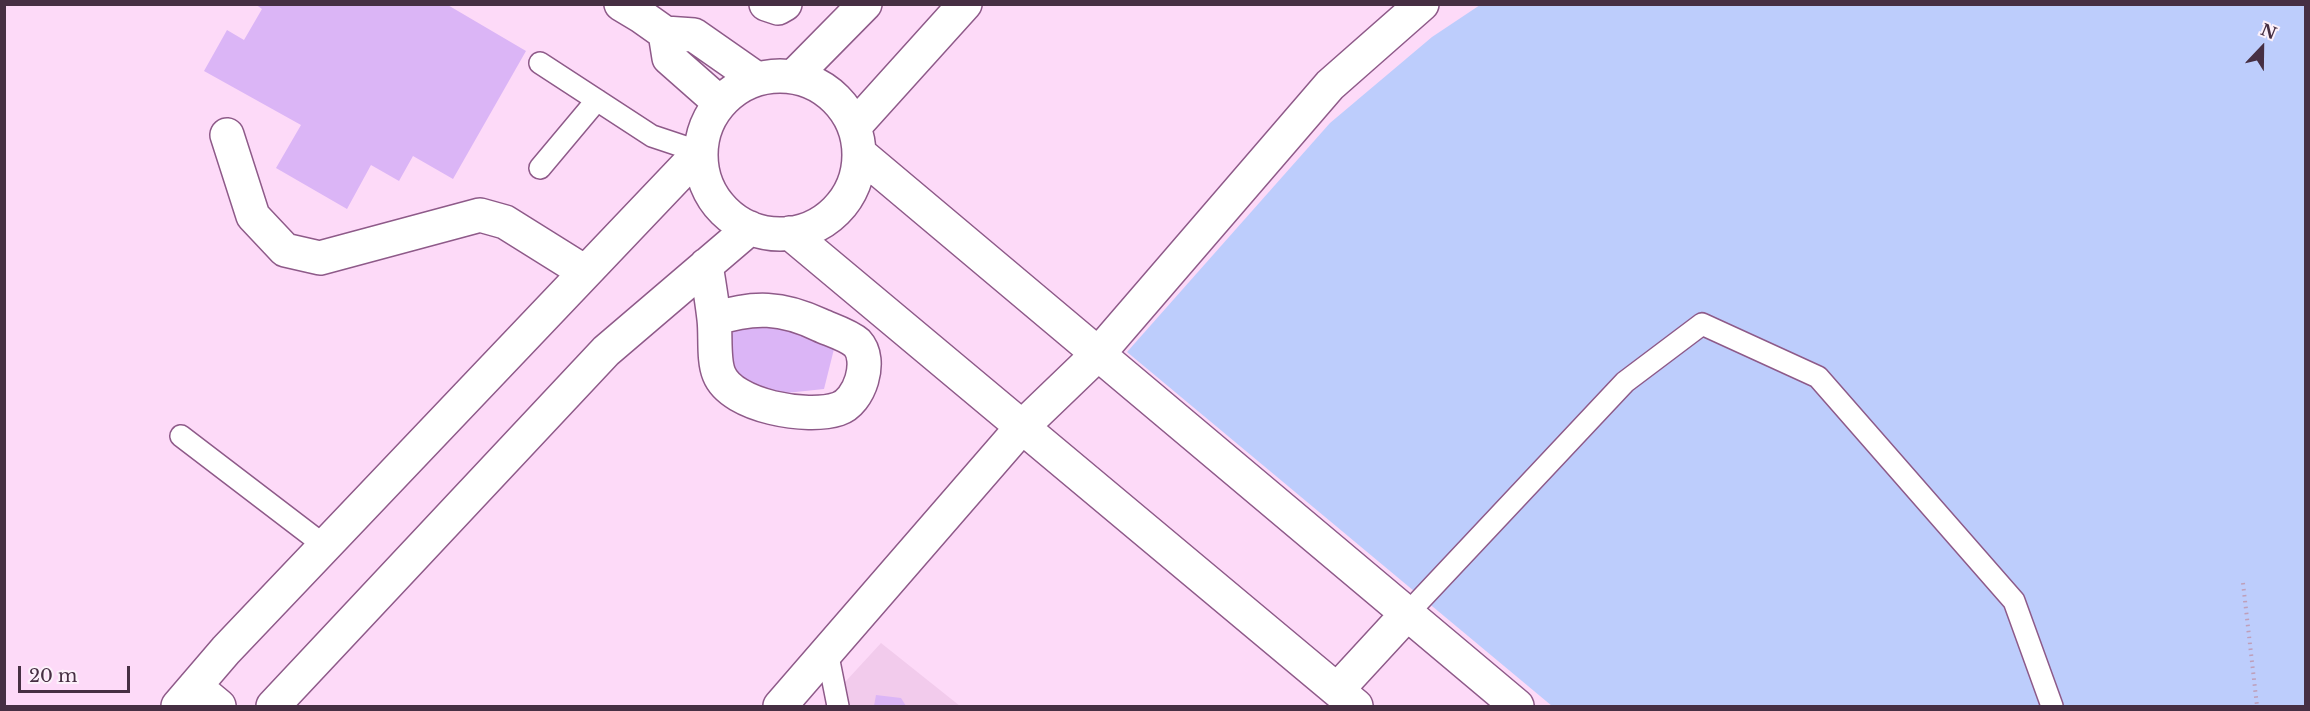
<!DOCTYPE html>
<style>
body{margin:0}
#map{position:relative;width:2310px;height:711px;overflow:hidden;background:#fddaf8;font-family:"Libre Baskerville",serif}
canvas{display:block}
.frame{position:absolute;inset:0;border:6px solid #462f43;pointer-events:none}
.north{position:absolute;left:2232px;top:18px;width:60px;height:60px;-webkit-text-stroke:4px #fcf0fa;paint-order:stroke;rotate:22deg;font-size:16px;font-weight:700;line-height:24px;text-align:center;color:#462f43}
.north::after{content:'';display:block;margin:auto;width:21px;height:27px;background:#462f43;clip-path:polygon(50% 0,100% 100%,50% 72%,0 100%)}
.scale{position:absolute;left:18px;top:666px;width:112px;height:27px;box-sizing:border-box;border:3px solid #462f43;border-top:0;padding-left:8px;font-size:18px;line-height:21px;white-space:nowrap;color:#462f43;-webkit-text-stroke:4px #fcf0fa;paint-order:stroke}
</style>
<div id="map">
<canvas width="2310" height="711"></canvas>
<div class="frame"></div>
<div class="north">N</div>
<div class="scale">20 m</div>
</div>
<script>
const ctx = document.querySelector('canvas').getContext('2d');
ctx.lineJoin = 'round';
function fillPath(path, color) { ctx.fillStyle = color; ctx.fill(path, 'evenodd'); }
function trace(path, color, width, dash) { ctx.strokeStyle = color; ctx.lineWidth = width; ctx.lineCap = dash ? 'butt' : 'round'; ctx.setLineDash(dash || []); ctx.stroke(path); }
const built = new Path2D(`
 M881 643 960 706H823Z`);
const green = new Path2D(`
 M1480 5H2305V706H1552L1127 352 1330 123 1432 37Z`);
const building = new Path2D(`
 M255 4H446L526 51 453 179 413 156 399 181 371 165 347 209 276 168 301 125 204 71 227 30 244 40 262 9Z
 M764 326 789 328 834 349 824 389 786 393 767 391 726 367 733 331Z
 M876 695 901 698 906 706H874Z`);
const path = new Path2D(`
 M2243 583 2257 706`);
const service = new Path2D(`
 M540 63 652 136 700 152
 M540 168 597 100
 M181 436 325 546
 M1407 614 1625 382 1702 324 1818 377 2014 601 2052 706
 M827 651 838 706`);
const minor = new Path2D(`
 M621 4 641 16 665 33 694 35 757 79
 M766 4 778 8 785 4
 M665 33 669 58 720 103
 M794 76 865 4
 M701 155a79 79 0 1 1 158 0a79 79 0 1 1-158 0Z
 M854 127 965 4
 M227 135 253 216 285 250 320 258 480 215 505 222 585 272
 M859 153 1517 706
 M790 233 1356 706
 M706 265C709 283 712 301 714 319 716 335 713 360 719 374 732 407 808 419 838 409 860 402 873 360 857 343 848 335 831 330 820 325 782 307 754 306 714 319
 M195 686 219 706
 M1337 690 1407 614
 M178 706 226 650 700 152
 M273 706 606 351 750 228
 M780 706 1022 427 1099 353 1330 85 1422 4`);
fillPath(built, '#f2cbec');
fillPath(green, '#bdcdfc');
fillPath(building, '#dbb5f6');
trace(service, '#8e5a89', 24);
trace(minor, '#8e5a89', 36);
trace(path, '#be9fba', 4, [1.5, 4.5]);
trace(service, '#fff', 21);
trace(minor, '#fff', 33);
</script>
